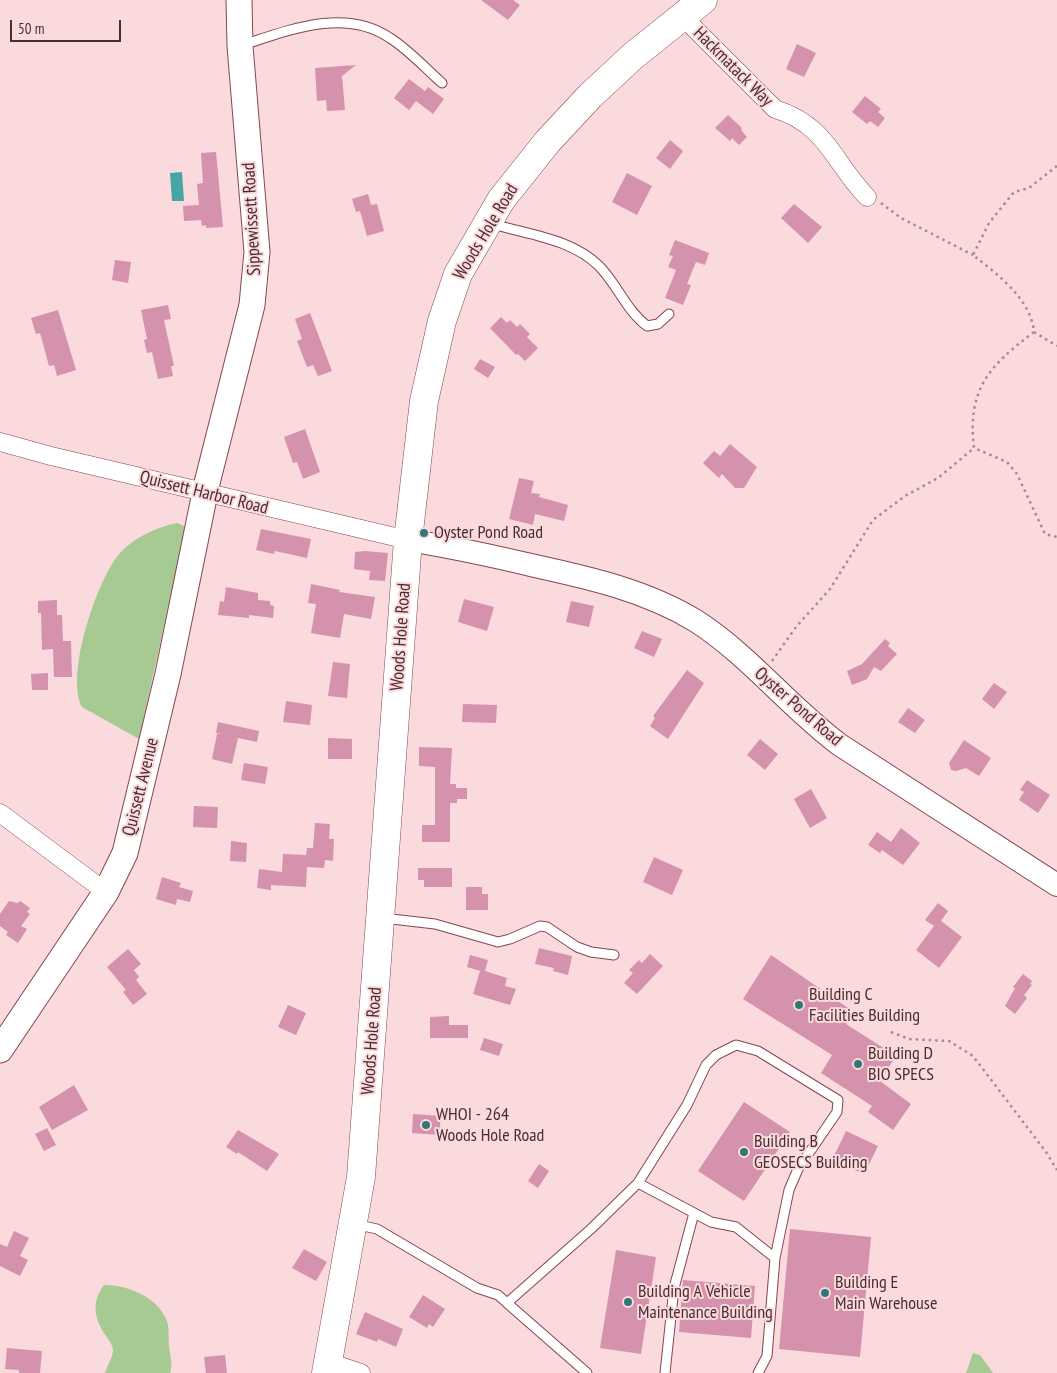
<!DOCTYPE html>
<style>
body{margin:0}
#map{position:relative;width:1057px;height:1373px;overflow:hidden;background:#fadadc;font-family:"PT Sans Narrow",sans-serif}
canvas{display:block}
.scale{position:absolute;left:10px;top:20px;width:111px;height:22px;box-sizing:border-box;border:2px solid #4b2d30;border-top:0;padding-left:6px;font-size:15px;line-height:18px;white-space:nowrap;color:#4b2d30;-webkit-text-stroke:4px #fadadc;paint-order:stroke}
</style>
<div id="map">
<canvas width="1057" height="1373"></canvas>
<div class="scale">50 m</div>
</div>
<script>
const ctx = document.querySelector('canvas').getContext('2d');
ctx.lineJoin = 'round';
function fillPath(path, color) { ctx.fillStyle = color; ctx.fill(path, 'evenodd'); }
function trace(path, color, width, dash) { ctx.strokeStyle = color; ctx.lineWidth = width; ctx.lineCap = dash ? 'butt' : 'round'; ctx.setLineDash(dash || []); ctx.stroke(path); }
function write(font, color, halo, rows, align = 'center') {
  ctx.font = font + ' "PT Sans Narrow",sans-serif'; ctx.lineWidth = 4; ctx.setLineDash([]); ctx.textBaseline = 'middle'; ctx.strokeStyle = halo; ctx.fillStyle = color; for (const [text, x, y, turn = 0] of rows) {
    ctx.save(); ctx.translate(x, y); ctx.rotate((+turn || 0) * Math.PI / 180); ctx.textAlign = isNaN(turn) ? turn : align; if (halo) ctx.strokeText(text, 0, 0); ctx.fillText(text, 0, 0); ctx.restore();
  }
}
const green = new Path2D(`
 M177 523 184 526 185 530 139 739 82 707C65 675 97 579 120 553 135 537 155 528 177 523Z
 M104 1285C127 1285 156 1296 166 1319 170 1326 168 1338 169 1346 170 1356 173 1363 170 1373H105C107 1366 113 1357 113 1350 113 1345 109 1341 106 1336 94 1318 91 1303 104 1285Z
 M973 1353 980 1355 993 1373H966Z`);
const water = new Path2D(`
 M182 172 184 201H172L170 173Z`);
const building = new Path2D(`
 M481 0H513L520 5 508 20Z
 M797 44 816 53 804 77 786 69Z
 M356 65 342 76 345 110 327 111 326 100 317 101 315 68Z
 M409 79 425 91 428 87 444 99 433 114 416 101 409 110 394 98Z
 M865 96 881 109 878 112 885 118 878 127 870 121 867 124 852 112Z
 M728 115 742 128 741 130 747 137 739 145 732 138 730 141 715 128Z
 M670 140 683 151 670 169 656 158Z
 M216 152 223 227 206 228V225L202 226 201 220 184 221 183 206 199 205 197 184 203 183 201 153Z
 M627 173 652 186 637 215 612 202Z
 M368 194 371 205 377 204 384 231 367 236 360 211 356 212 352 199Z
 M794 204 822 227 808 243 781 218Z
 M675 240 709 253 705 265 696 262 687 284 691 285 683 305 665 298 676 270 668 267 673 256 669 255Z
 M115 260 131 262 128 283 112 280Z
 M168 305 171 319 164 320 174 366H171L173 376 158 379 152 352 147 353 144 340 147 339 141 310Z
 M58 310 76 370 57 376 54 365 49 366 40 333 36 334 31 318Z
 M310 313 332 371 318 376 313 365 307 367 297 341 302 339 295 319Z
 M501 317 507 323 510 320 517 327 520 324 530 334 527 337 538 348 525 361 518 354 516 355 490 328Z
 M480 359 495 367 488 378 474 369Z
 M305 429 320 472 303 479 297 462 293 463 284 437Z
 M730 444 757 467 744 488H735L722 474 719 478 703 463 714 451 720 456Z
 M519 478 534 481 531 493 540 494 539 497 568 505 564 521 535 514 533 525 509 519Z
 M261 529 311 539 307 558 275 551 274 554 256 550Z
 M365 551 388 553 385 581 369 580 370 571 354 569 355 552Z
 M311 584 340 590 339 592 375 597 371 619 344 614 340 638 311 633 316 604 308 603Z
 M226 587 258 593V600L270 601V605L274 606 273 618 249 615V618L218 615 220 601 224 602Z
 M464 599 494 607 487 631 458 622Z
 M57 600V615H62L63 641H71L72 677H54L53 649 42 650 41 613H38V601Z
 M571 601 594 606 589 627 566 622Z
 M642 631 662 639 654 657 634 648Z
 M885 639 890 643 888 646 897 654 881 671 874 667 867 679 852 685 847 671 862 664Z
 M333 662 350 664 347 698 328 696Z
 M687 670 704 683 668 739 650 726 655 718 653 716Z
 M48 673V690H32L31 674Z
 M994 683 1007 692 994 709 982 699Z
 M286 701 312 705 310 725 283 722Z
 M463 704 497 705 496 723 462 722Z
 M908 708 925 720 915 733 898 722Z
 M218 722 259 731 257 742 238 738 232 764 212 759 217 734H221L216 733Z
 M328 738 352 739V759H328Z
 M760 739 778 754 765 770 747 755Z
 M964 740 991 758 979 776 966 768 956 771 951 770 949 763Z
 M419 747 452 748 450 784H456V788H467V799H457V803H450V842H422V825H435V767L419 766Z
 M244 763 268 767 265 784 241 780Z
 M1027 780 1050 795 1038 813 1019 800 1024 792 1020 790Z
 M811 789 827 818 810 828 794 799Z
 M194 806 218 807 217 828 193 827Z
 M315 823 330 824 329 839H334L333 861 325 860 324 868 307 867 306 887 271 885V890L257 888 259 869 282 872 283 854 306 855 307 848H313Z
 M901 828 920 843 903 865 882 850 880 853 868 845 877 832 891 842Z
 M231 841 247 843 246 862 230 861Z
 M654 857 683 870 672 895 643 882Z
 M418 868H452V887H424V880H418Z
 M162 877 181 883 179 887 193 891 190 902 177 899 176 905 156 899Z
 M466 887H482V894H488V910H466Z
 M9 901 18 903 20 901 30 908 27 912 30 914 21 926 27 929 18 943 6 935 8 932 0 926V914Z
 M938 903 948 911 941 921 962 937 939 968 916 950 934 926 925 920Z
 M539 948 572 956 568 975 553 971 554 968 535 964Z
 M128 949 141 964 134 970 139 977 136 980 147 994 133 1005 123 992 126 990 107 967Z
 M650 954 663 966 637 994 624 983 633 973 629 970 639 960 642 963Z
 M470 955 488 960 485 971 507 978 505 986 516 989 510 1005 473 994 480 971 467 967Z
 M771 955 854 1012 846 1024 896 1056 880 1081 911 1104 893 1130 868 1112 872 1106 821 1073 832 1055 743 999Z
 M1023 974 1032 981 1030 984 1032 985 1024 995 1027 998 1015 1014 1005 1006 1015 988 1013 987Z
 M288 1005 306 1013 296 1035 278 1027Z
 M449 1016V1025H468V1038H430V1017Z
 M484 1038 503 1044 499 1056 480 1050Z
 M74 1085 88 1110 52 1130 39 1107Z
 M744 1102 790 1132 744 1201 698 1171Z
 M413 1114 441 1116 439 1135 412 1133Z
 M47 1128 56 1145 44 1151 35 1134Z
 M238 1130 279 1154 267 1171 238 1152 237 1154 226 1147Z
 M846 1131 878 1146 864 1174 832 1160Z
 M539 1164 549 1171 538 1188 528 1181Z
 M790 1229 871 1237 860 1357 779 1349Z
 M14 1231 29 1238 20 1256 28 1260 20 1276 0 1266V1244L7 1247Z
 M304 1249 327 1262 316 1281 292 1268Z
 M616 1250 656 1257 641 1354 600 1348Z
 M683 1280 755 1286 751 1338 679 1332Z
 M423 1295 445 1309 433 1327 429 1324 427 1328 409 1317Z
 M365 1312 403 1329 396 1347 378 1339 377 1342 356 1334Z
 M7 1348 42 1351 40 1373H19V1370L5 1369Z
 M225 1355 227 1373H206L204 1357Z`);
const path = new Path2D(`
 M1057 166 1029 188 1014 192 989 223 973 255C997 274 1031 299 1034 332 989 366 967 389 974 448L1007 462 1017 474 1045 534 1057 537
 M881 203 901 218 973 255
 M1034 332 1057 346
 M772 661 796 627 830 589 873 520 905 496 938 478 974 448
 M891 1032 909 1039 949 1041 973 1056 1046 1152 1057 1170`);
const service = new Path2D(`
 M243 45C289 30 345 7 390 38 409 50 425 68 442 83
 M490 223C527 235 571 238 599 266 617 284 626 310 647 326L658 324 669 314
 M383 918 435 924 498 942 510 939 540 926 547 927 577 947 591 952 614 955
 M354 1224 377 1229 477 1288 498 1295 507 1303
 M587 1373 507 1303 592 1228 638 1183 711 1222 736 1227 775 1258 789 1190 798 1169 837 1112 838 1100 758 1051 736 1045 716 1055 706 1065 687 1105 638 1183
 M665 1373 674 1288 694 1213
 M758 1373 767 1356 775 1258`);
const minor = new Path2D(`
 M683 17 775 109C827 125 833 162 867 197
 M0 442 51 456 408 540
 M0 813 106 892
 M328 1362 361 1373`);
const tertiary = new Path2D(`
 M408 540C451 547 493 556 535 566 590 578 647 591 696 621 749 655 789 707 840 745L1057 885`);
const secondary = new Path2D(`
 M0 1050 106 892 125 853 168 674 207 483 252 305 257 252 240 46 239 0`);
const trunk = new Path2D(`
 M326 1373 361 1177 408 540 424 401 442 321 458 274 501 200 548 141 590 96 633 56 703 0`);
const markers = [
 [424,533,5,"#2f7877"],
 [799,1005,5,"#2f7877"],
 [858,1064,5,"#2f7877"],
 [426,1125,5,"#2f7877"],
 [744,1152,5,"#2f7877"],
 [825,1293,5,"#2f7877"],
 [628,1302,5,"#2f7877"]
];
const streetNames = [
 ["Hackmatack Way",733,67,45],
 ["Sippewissett Road",252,219,-93],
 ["Woods Hole Road",486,232,-59],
 ["Quissett Harbor Road",204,493,14],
 ["Woods Hole Road",401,637,-86],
 ["Oyster Pond Road",798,707,41],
 ["Quissett Avenue",141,787,-76],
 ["Woods Hole Road",372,1041,-86]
];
const poiNames = [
 ["Oyster Pond Road",434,533],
 ["Building C",809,995],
 ["Facilities Building",809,1016],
 ["Building D",868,1054],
 ["BIO SPECS",868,1075],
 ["WHOI - 264",436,1115],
 ["Woods Hole Road",436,1136],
 ["Building B",754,1142],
 ["GEOSECS Building",754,1163],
 ["Building E",835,1283],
 ["Main Warehouse",835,1304],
 ["Building A Vehicle",638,1292],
 ["Maintenance Building",638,1313]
];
fillPath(green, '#a7c992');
fillPath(water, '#47a5a4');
fillPath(building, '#d592ac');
trace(service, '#86454d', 11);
trace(minor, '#86454d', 19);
trace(tertiary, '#86454d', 24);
trace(secondary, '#86454d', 27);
trace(trunk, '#86454d', 29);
trace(path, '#a8898c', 2.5, [2.5, 4]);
trace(service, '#fff', 9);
trace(minor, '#fff', 18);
trace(tertiary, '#fff', 22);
trace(secondary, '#fff', 25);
trace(trunk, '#fff', 28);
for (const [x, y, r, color] of markers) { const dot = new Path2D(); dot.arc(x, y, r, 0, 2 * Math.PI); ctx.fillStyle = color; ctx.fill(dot); trace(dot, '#fadadc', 2); }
write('18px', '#4b2d30', '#fadadc', streetNames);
write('18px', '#4b2d30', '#fadadc', poiNames, 'left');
</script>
